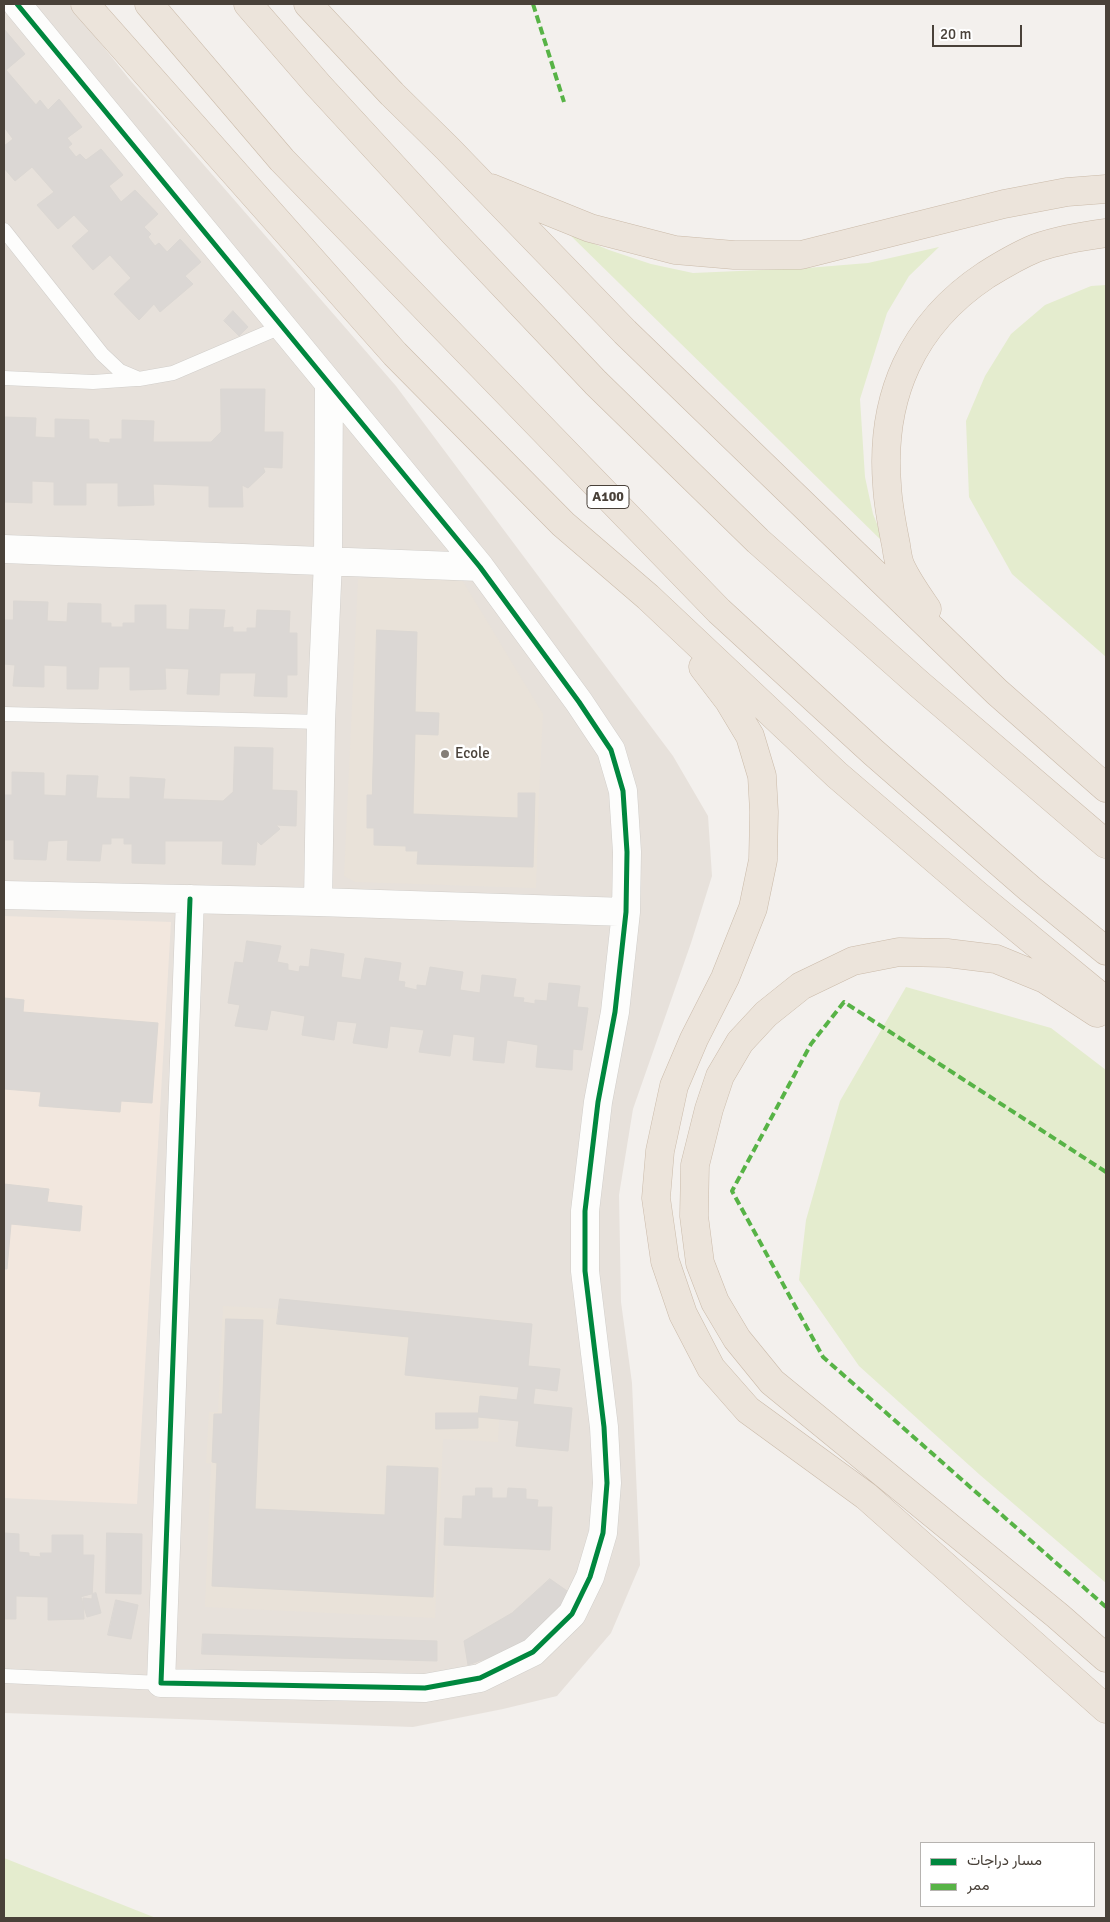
<!DOCTYPE html>
<meta charset="utf-8">
<style>
body{margin:0}
#map{position:relative;width:1110px;height:1922px;overflow:hidden;background:#f3f0ed;font-family:Signika,Vazirmatn,sans-serif}
canvas{display:block}
.frame{position:absolute;inset:0;border:5px solid #494139;pointer-events:none}
.legend{position:absolute;left:920px;top:1842px;width:175px;height:65px;box-sizing:border-box;background:#fff;border:1px solid #b6b3b0;margin:0;padding:6px 9px;list-style:none;font-size:15px;color:#494139}
.legend li{display:flex;align-items:center;gap:10px;height:25px}
.legend b{width:25px;border:1px solid #b6b3b0}
.scale{position:absolute;left:932px;top:25px;width:90px;height:22px;box-sizing:border-box;border:2px solid #494139;border-top:0;padding-left:6px;font-size:15px;line-height:18px;white-space:nowrap;color:#494139;-webkit-text-stroke:4px #fff;paint-order:stroke}
</style>
<div id="map">
<canvas width="1110" height="1922"></canvas>
<div class="frame"></div>
<ul class="legend">
<li><b style="height:6px;background:#00873e"></b>مسار دراجات</li>
<li><b style="height:6px;background:#57b346"></b>ممر</li>
</ul>
<div class="scale">20 m</div>
</div>
<script>
const ctx = document.querySelector('canvas').getContext('2d');
ctx.lineJoin = 'round';
function fillPath(path, color) { ctx.fillStyle = color; ctx.fill(path, 'evenodd'); }
function trace(path, color, width, dash) { ctx.strokeStyle = color; ctx.lineWidth = width; ctx.lineCap = dash ? 'butt' : 'round'; ctx.setLineDash(dash || []); ctx.stroke(path); }
function write(font, color, halo, rows, align = 'center') {
  ctx.font = font + ' Signika,sans-serif'; ctx.lineWidth = 5; ctx.setLineDash([]); ctx.textBaseline = 'middle'; ctx.strokeStyle = halo; ctx.fillStyle = color; for (const [text, x, y, turn = 0] of rows) {
    ctx.save(); ctx.translate(x, y); ctx.rotate((+turn || 0) * Math.PI / 180); ctx.textAlign = isNaN(turn) ? turn : align; if (halo) ctx.strokeText(text, 0, 0); ctx.fillText(text, 0, 0); ctx.restore();
  }
}
const residential = new Path2D(`
 M4 4H69L130 80 396 386 673 756 708 816 712 876 691 943 633 1109 619 1195 621 1302 632 1383 640 1565 611 1633 557 1696 503 1709 413 1727 4 1713Z`);
const commercial = new Path2D(`
 M4 916 171 922 137 1504 4 1498Z`);
const education = new Path2D(`
 M458 573 543 714 539 795 536 888 355 882 344 876 358 579Z
 M223 1306 504 1320 498 1442 443 1439 435 1618 205 1607 211 1464 206 1463 209 1412H218Z`);
const green = new Path2D(`
 M568 233 609 250 651 264 693 273 807 268 868 263 939 247 909 276 887 313 860 399 865 477 873 514 885 544Z
 M1106 285V657L1012 574 969 497 966 421 985 376 1011 334 1045 305 1091 286Z
 M906 987 1051 1028 1106 1070V1583L980 1475 859 1366 799 1280 806 1220 840 1101Z
 M4 1858 156 1918H4Z`);
const building = new Path2D(`
 M4 29 25 54 6 70 36 105 40 100 48 110 59 99 82 127 67 138 72 144 68 147 76 157 80 154 86 160 101 149 123 175 109 186 121 202 135 190 158 214 144 227 151 234 148 237 155 246 159 243 167 252 180 239 201 262 185 276 193 284 160 312 154 304 139 320 114 294 131 278 110 255 93 270 72 246 89 231 74 215 58 229 37 205 54 192 32 167 15 181 4 168V146L13 139 4 127Z
 M233 311 248 327 239 336 224 321Z
 M221 389H265L264 432H283L282 468 263 467 265 472 248 488 242 485 243 507H209V486L153 484 154 505 118 506V483H86V505H54V482L32 481V503L4 502V417L36 418 35 437 55 438V419L89 420V439H98L99 442 110 443V439H122V420L154 421 153 442H211L221 432Z
 M14 601 48 602 47 621 67 622 68 603 101 604V623H111V627H123V623H135V605H166V629L189 630 190 609 225 610 223 628 233 627V632H247V628H256L257 610 290 611 289 633H297V675H287V697L254 696 256 673H220L219 695 187 694 189 669 165 668 166 689 130 690V667H99L98 689H67V666L44 665V687L13 686 15 665 4 664V620H13Z
 M377 630 417 632 415 712 439 713 438 735 415 734 413 814 518 818V793H535L533 867 417 864 418 851H406V846L374 845V828H367V795H372Z
 M235 747 273 748 272 790 297 791 296 826 276 825 280 829 261 845 257 841 255 865 222 864 223 841H165V864L132 863V844H124V838H111V844H102L100 861 67 860 68 840 48 841 46 860 14 859V840H4V795H12V772L44 773V795L66 796 67 775 98 776 96 798 130 799V777L165 779 163 799 223 801 233 792Z
 M247 941 281 946 277 962 288 964V970L299 972 300 966 309 967 311 949 344 954 341 977 361 980 365 958 401 963 398 981 405 982 404 987 417 990V985L426 986 430 967 463 972 460 990 480 993 482 975 516 979 513 997 524 998 523 1002 535 1004V1000L547 1001 549 983 580 986 577 1007 588 1008 582 1050 573 1049 572 1070 536 1067 538 1045 507 1040 504 1063 473 1060 475 1037 453 1034 450 1056 419 1052 424 1030 390 1026 387 1048 353 1043 357 1023 337 1021 334 1040 302 1035 305 1016 271 1010 267 1030 235 1026 240 1005 228 1003 235 962 243 963Z
 M4 998 24 1000 23 1012 158 1023 152 1103 121 1101 120 1112 39 1106 41 1092 4 1089Z
 M4 1184 49 1189 47 1202 82 1206 80 1231 11 1224 7 1269H4Z
 M280 1299 532 1324 528 1366 560 1369 557 1391 535 1388 533 1404 572 1408 568 1451 516 1446 519 1421 478 1417 480 1396 517 1400 519 1387 405 1375 409 1337 277 1324Z
 M226 1319 263 1320 255 1509 385 1515 387 1466 438 1468 433 1597 212 1586 217 1463 212 1462 214 1414H222Z
 M436 1413H478V1428L436 1429Z
 M476 1488H492V1498H507L508 1488 526 1489V1499L538 1500 537 1507H552L550 1550 444 1545 445 1518 462 1519 463 1496H475Z
 M4 1533 19 1534V1552L29 1553V1556L41 1557 40 1553H52V1535H83V1555H94L92 1599 83 1598 84 1619 48 1620V1597L16 1596V1619H4Z
 M107 1533 142 1534 141 1594 106 1593Z
 M550 1579 570 1593 531 1642 468 1665 464 1641 512 1613Z
 M96 1593 101 1613 87 1617 81 1597Z
 M116 1600 138 1605 131 1639 108 1635Z
 M203 1634 437 1641V1661L202 1654Z`);
const lane = new Path2D(`
 M4 230 102 354 120 371 139 379 173 373 283 326
 M4 378 93 382 136 379
 M4 714 321 722
 M4 1676 161 1683`);
const street = new Path2D(`
 M17 4 480 567 579 702 611 750 623 791 627 852 626 912 615 1012 598 1102 585 1211V1271L604 1427 607 1483 603 1533 590 1577 572 1614 533 1652 480 1678 425 1688 161 1683 190 899
 M4 549 480 567
 M4 895 318 902 626 912
 M318 902 321 722 328 561 329 383`);
const highway = new Path2D(`
 M85 4 395 354 563 524 648 597 837 775 977 895 1106 1001
 M149 4 282 160 719 611 873 752 1029 888 1106 951
 M248 4 318 85 454 233 596 383 758 541 919 684 1106 844
 M308 4 392 94 448 149 625 332 997 692 1106 788
 M491 188 590 228 675 250 734 255H801L1004 204 1067 192 1106 189
 M927 609C918 596 908 582 901 567 898 561 897 552 896 545 892 525 888 506 887 485 880 397 912 324 986 275 1002 265 1019 255 1036 248 1059 240 1083 236 1106 233
 M703 667 729 701 750 736 762 776 764 812 763 860 753 908 725 978 694 1039 674 1086 660 1151 656 1198 665 1261 683 1314 711 1368 748 1410 866 1496 1106 1709
 M1097 1013 1045 979 996 959 947 953 899 952 853 961 801 986 766 1014 740 1042 720 1076 709 1109 695 1165 694 1216 700 1263 715 1302 737 1339 772 1382 1058 1616 1106 1658`);
const quiet = new Path2D(`
 M533 4 564 102
 M1106 1172 844 1002 811 1044 732 1191 823 1357 1106 1607`);
const cycleway = new Path2D(`
 M17 4 480 567 579 702 611 750 623 791 627 852 626 912 615 1012 598 1102 585 1211V1271L604 1427 607 1483 603 1533 590 1577 572 1614 533 1652 480 1678 425 1688 161 1683 190 899`);
const markers = [
 [445,754,5,"#847e78"]
];
const shields = [
 [608,497,42]
];
const shieldNames = [
 ["A100",608,497]
];
const poiNames = [
 ["Ecole",455,754]
];
fillPath(residential, '#e7e1db');
fillPath(commercial, '#f2e7de');
fillPath(education, '#e9e2d9');
fillPath(green, '#e4ecce');
fillPath(building, '#dbd7d4');
trace(building, '#dbd7d3', 1);
trace(lane, '#d1ceca', 15);
trace(street, '#d1ceca', 29);
trace(highway, '#cabaa9', 29);
trace(lane, '#fdfdfc', 14);
trace(street, '#fdfdfc', 28);
trace(highway, '#ece4db', 28);
trace(quiet, '#57b346', 4, [8, 4]);
trace(cycleway, '#00873e', 5);
for (const [x, y, r, color] of markers) { const dot = new Path2D(); dot.arc(x, y, r, 0, 2 * Math.PI); ctx.fillStyle = color; ctx.fill(dot); trace(dot, '#fff', 2); }
for (const [x, y, w] of shields) { const box = new Path2D(); box.roundRect(x - w / 2, y - 11.5, w, 23, 4); ctx.fillStyle = '#fff'; ctx.fill(box); trace(box, '#494139', 1); }
write('bold 14px', '#494139', null, shieldNames);
write('15px', '#494139', '#fff', poiNames, 'left');
</script>
